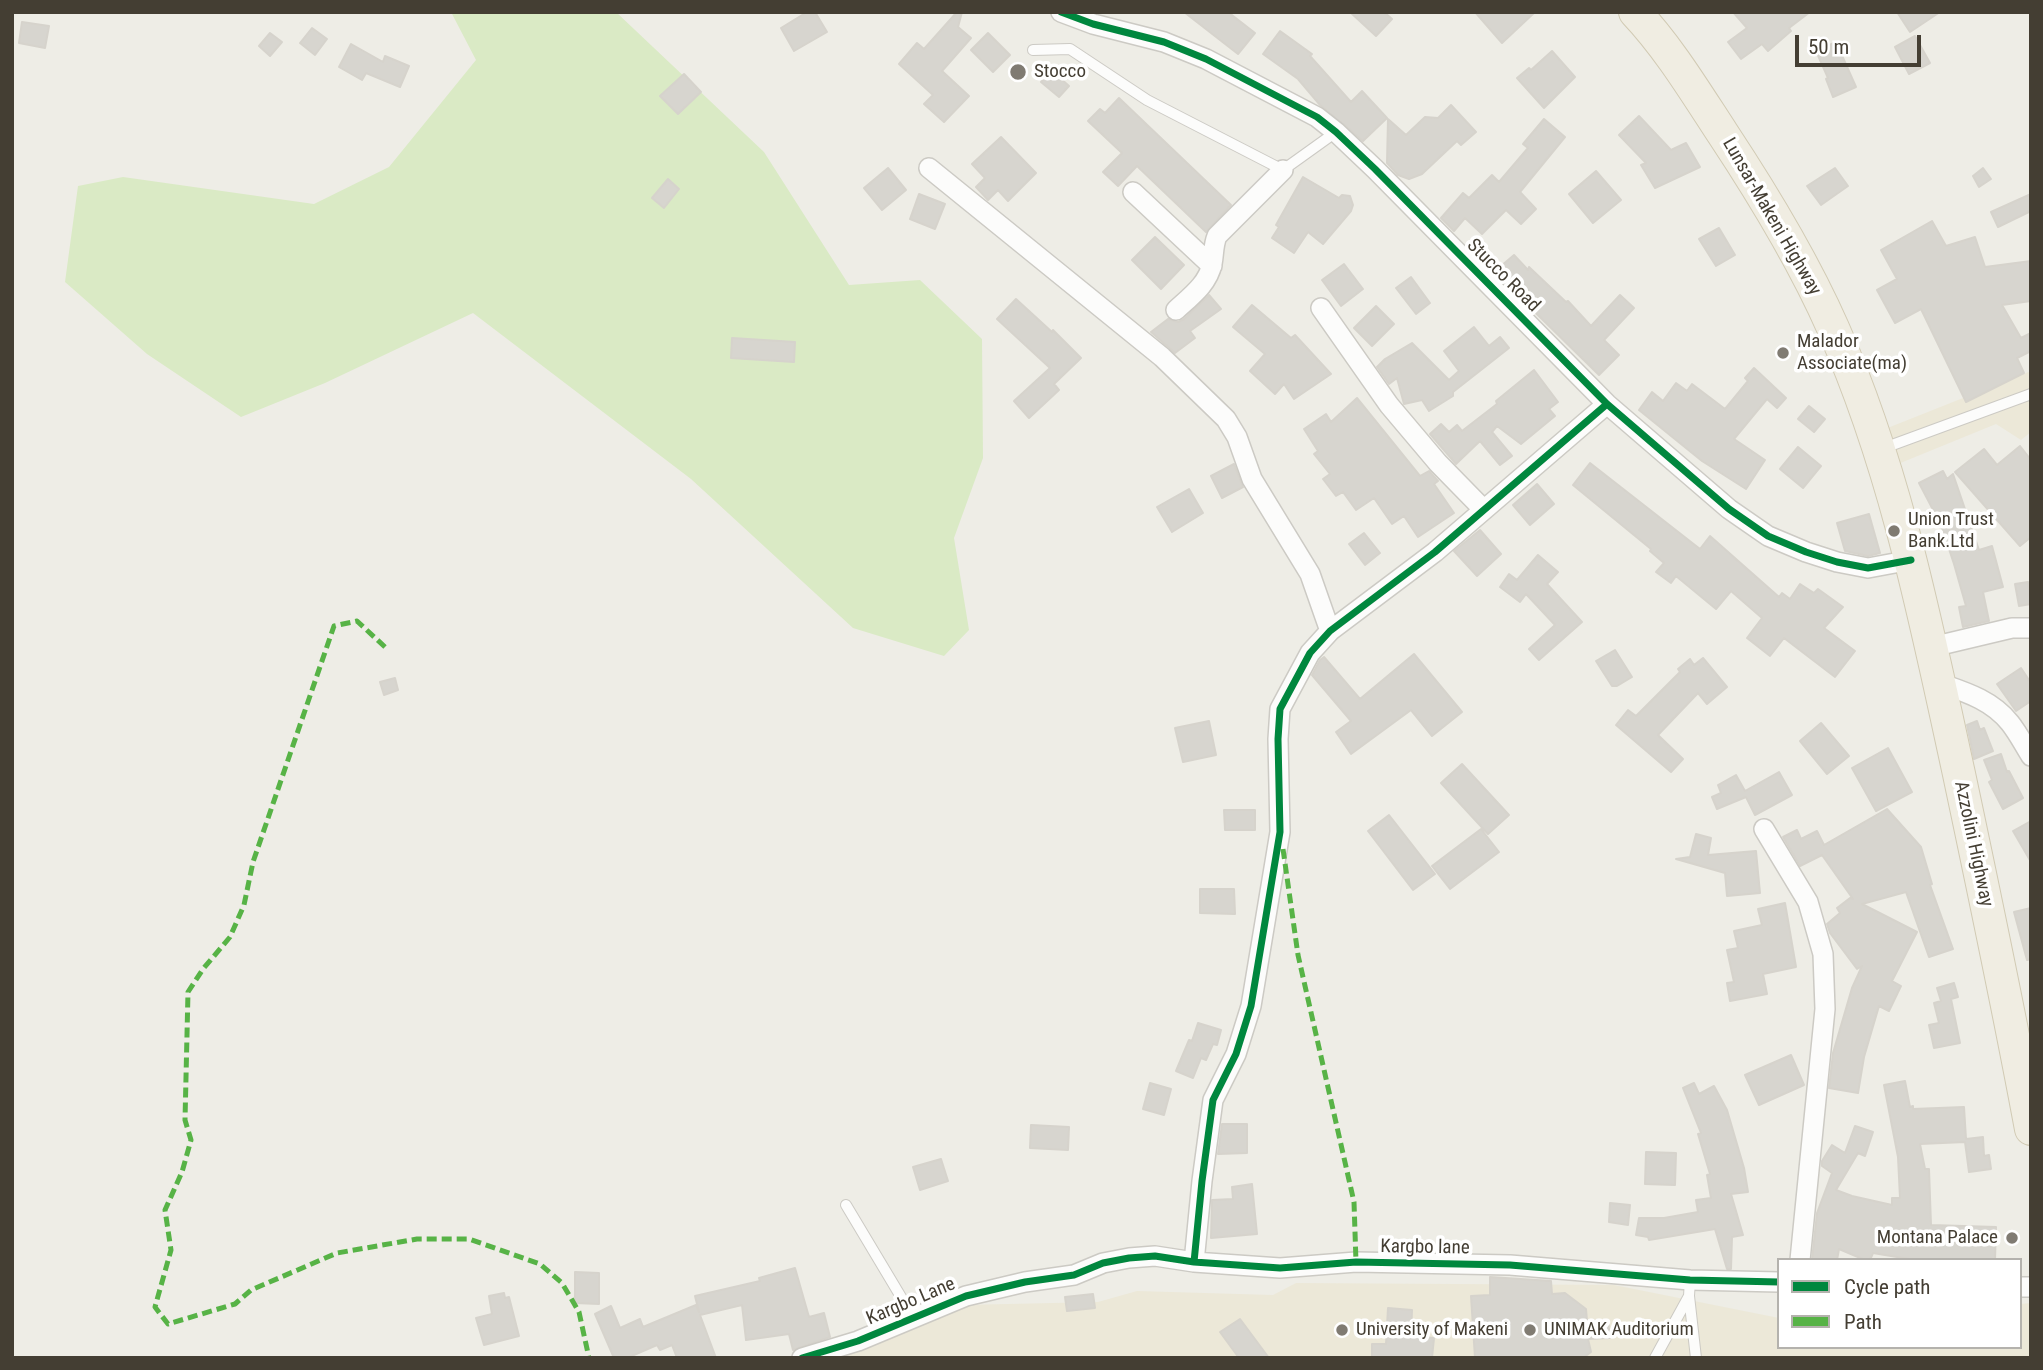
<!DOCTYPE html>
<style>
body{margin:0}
#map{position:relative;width:2043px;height:1370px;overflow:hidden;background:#eeede6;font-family:"Roboto Condensed",sans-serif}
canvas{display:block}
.frame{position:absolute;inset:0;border:14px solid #443e33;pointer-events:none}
.legend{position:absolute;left:1777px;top:1258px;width:245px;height:91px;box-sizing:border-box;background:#fff;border:2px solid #b4b2ad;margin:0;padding:9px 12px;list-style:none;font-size:21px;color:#443e33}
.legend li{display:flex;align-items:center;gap:14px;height:35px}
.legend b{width:35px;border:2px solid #b4b2ad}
.scale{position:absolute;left:1795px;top:35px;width:126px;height:32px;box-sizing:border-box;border:4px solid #443e33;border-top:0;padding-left:9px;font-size:21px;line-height:24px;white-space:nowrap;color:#443e33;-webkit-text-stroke:5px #fff;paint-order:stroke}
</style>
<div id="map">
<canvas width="2043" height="1370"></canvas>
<div class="frame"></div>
<ul class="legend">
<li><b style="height:9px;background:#00873e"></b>Cycle path</li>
<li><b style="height:9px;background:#57b346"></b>Path</li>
</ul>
<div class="scale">50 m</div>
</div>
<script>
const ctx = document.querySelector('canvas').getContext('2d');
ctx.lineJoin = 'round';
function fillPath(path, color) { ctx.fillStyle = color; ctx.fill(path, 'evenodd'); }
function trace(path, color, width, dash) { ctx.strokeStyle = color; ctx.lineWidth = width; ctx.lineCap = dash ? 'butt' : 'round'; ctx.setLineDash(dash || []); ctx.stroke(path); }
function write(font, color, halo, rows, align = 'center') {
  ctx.font = font + ' "Roboto Condensed",sans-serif'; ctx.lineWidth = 7; ctx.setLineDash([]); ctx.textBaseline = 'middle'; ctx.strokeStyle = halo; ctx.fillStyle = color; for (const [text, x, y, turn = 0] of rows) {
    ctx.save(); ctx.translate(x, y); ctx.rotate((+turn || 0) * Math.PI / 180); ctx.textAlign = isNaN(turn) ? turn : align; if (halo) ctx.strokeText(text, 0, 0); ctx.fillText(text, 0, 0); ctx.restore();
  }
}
const education = new Path2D(`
 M2031 371V432L2021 440 1996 424 1898 464 1885 429Z
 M1296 1283 1614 1285 1779 1318V1347H2020V1304L2031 1303V1358H822L963 1305 1098 1302 1137 1291 1273 1295Z`);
const green = new Path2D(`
 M451 12H616L764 152 849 285 920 280 982 339 983 458 954 538 969 630 944 656 853 628 691 479 473 313 325 383 241 417 147 354 65 282 78 186 123 177 314 204 389 167 476 60Z`);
const building = new Path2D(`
 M807 12H815L827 32 794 51 781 28Z
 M957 12H962L958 27 971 38 942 71 969 96 944 122 924 104 933 95 899 64 917 43 924 49Z
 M1184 12H1228L1255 33 1238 54Z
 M1350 12H1384L1392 19 1376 36Z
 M1475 12H1535L1502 43Z
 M1733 12H1810L1789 28 1791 31 1768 51 1762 44 1741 59 1728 42 1747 28Z
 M1897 12H1940L1910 32Z
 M22 22 49 26 45 48 19 43Z
 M312 28 327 39 315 55 300 43Z
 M1280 31 1312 54 1310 56 1351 102 1362 91 1387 118 1363 141 1320 105 1298 79 1263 54Z
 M270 33 282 42 270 56 259 46Z
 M988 33 1010 55 993 72 971 50Z
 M1915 36 1930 63 1909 74 1895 47Z
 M1836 42 1856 87 1833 97 1826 79 1828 78 1816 51Z
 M351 44 383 62 385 56 409 66 400 87 366 73 362 80 339 67Z
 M1552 51 1575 77 1544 108 1517 78 1529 68 1531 70Z
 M1051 70 1069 86 1059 97 1041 82Z
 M684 74 701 92 678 114 660 96Z
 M1119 98 1231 205 1206 232 1137 166 1118 186 1103 172 1122 153 1088 121 1100 109 1105 113Z
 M1451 105 1476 132 1461 145 1457 141 1422 174 1409 179 1398 175 1387 163 1388 119 1406 135 1425 117 1438 118Z
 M1639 116 1671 150 1686 143 1700 167 1655 188 1641 165 1646 163 1619 135Z
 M1544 119 1565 137 1520 192 1536 209 1521 224 1506 210 1482 234 1465 218 1454 231 1441 218 1463 193 1469 198 1492 175 1499 182 1528 148 1523 144Z
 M1001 137 1036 173 1008 201 998 190 988 200 976 187 985 178 972 164Z
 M888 168 906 190 882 210 864 188Z
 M1835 168 1848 186 1821 205 1807 186Z
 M1983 168 1991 179 1979 187 1973 176Z
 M1596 171 1621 200 1593 223 1569 194Z
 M1303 177 1339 198 1342 195 1350 196 1353 205 1351 211 1323 244 1308 232 1294 253 1272 238 1279 227 1276 225Z
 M668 179 679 189 664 208 652 198Z
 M919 194 945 204 935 229 910 219Z
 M2031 194V211L1998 227 1991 212Z
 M1932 221 1946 246 1975 237 1985 267 2031 261V301L2002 305 2021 338 2031 333V351L2017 358 2024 373 1966 402 1921 309 1895 323 1877 290 1897 279 1881 250Z
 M1719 228 1735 255 1716 266 1699 239Z
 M1155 237 1184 265 1161 289 1132 260Z
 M1514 255 1528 270 1529 267 1566 302 1568 301 1591 326 1620 295 1634 308 1604 340 1619 355 1599 375 1494 272Z
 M1344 264 1363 289 1341 306 1322 280Z
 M1411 277 1430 303 1416 314 1396 288Z
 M1209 295 1221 309 1190 331 1195 338 1175 353 1151 332 1168 319 1178 322 1184 319Z
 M1016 299 1052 332 1053 330 1081 358 1054 384 1059 390 1029 418 1014 401 1050 368 997 319Z
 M1252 305 1291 338 1295 335 1331 374 1294 399 1284 384 1275 394 1250 371 1265 354 1233 327Z
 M1376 306 1394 324 1372 346 1354 328Z
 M1474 327 1489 346 1500 337 1509 348 1453 392V396L1429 411 1422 400 1404 404 1397 378 1389 384 1377 367 1385 359 1412 343 1449 380 1459 371 1444 351Z
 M732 338 795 342 794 362 731 358Z
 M1754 368 1786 398 1777 408 1767 399 1734 439 1765 460 1746 489 1702 461 1639 410 1652 392 1663 401 1676 383 1687 391 1692 384 1725 409 1748 381 1745 378Z
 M1534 370 1558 402 1549 409 1555 416 1521 444 1497 426 1492 432 1512 456 1500 465 1480 441 1456 464 1430 434 1441 424 1449 432 1457 425 1462 431 1497 404 1496 401Z
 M1357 398 1420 476 1429 471 1438 481 1434 484 1454 513 1418 537 1404 516 1392 524 1374 498 1356 510 1343 492 1336 496 1323 479 1330 474 1314 454 1318 451 1304 429 1326 414 1331 422Z
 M1809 406 1825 419 1814 432 1798 419Z
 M2020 446 2031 460V537L2020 546 1955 472 1984 449 1997 465Z
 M1798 447 1821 466 1803 488 1780 469Z
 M1590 463 1700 549 1710 536 1779 597 1782 593 1790 599 1800 584 1814 593 1818 589 1843 607 1824 628 1855 651 1835 677 1784 638 1770 656 1747 638 1762 618 1731 591 1716 609 1676 576 1671 583 1656 572 1664 563 1650 551 1651 549 1573 485Z
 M1234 464 1243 487 1222 498 1211 476Z
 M1943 471 1947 479 1953 474 1979 550 1992 546 2003 587 1983 592 1989 621 1963 627 1959 607 1966 606 1954 564 1941 525 1919 483Z
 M1537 484 1554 504 1530 525 1513 505Z
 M1189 489 1203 513 1172 532 1157 507Z
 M1869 514 1880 553 1868 556 1845 551 1837 523Z
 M1480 530 1501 554 1477 576 1454 551Z
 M1364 533 1380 553 1365 565 1349 544Z
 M1538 555 1558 572 1547 584 1582 622 1539 660 1529 649 1555 625 1526 594 1520 602 1500 587 1509 574 1517 580Z
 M2028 582 2031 604 2019 606 2015 584Z
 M1615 650 1632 677 1617 686H1612L1596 661Z
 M1414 654 1462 712 1432 736 1411 710 1351 754 1336 732 1351 721 1312 675 1320 660 1324 657 1360 699Z
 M1703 658 1727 687 1707 704 1698 693 1658 735 1683 759 1671 772 1616 725 1628 710 1636 716 1680 672 1678 669 1690 659 1694 665Z
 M2021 668 2031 683V701L2016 711 1997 684Z
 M395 678 398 690 384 695 380 682Z
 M1209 721 1216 755 1183 762 1175 728Z
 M1977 721 1980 730 1984 728 1993 751 1974 759 1967 725Z
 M1821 723 1849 756 1827 774 1800 741Z
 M1888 748 1912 792 1876 811 1852 768Z
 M2001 754 2007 772 2009 771 2023 798 2003 809 1989 782 1992 780 1984 760Z
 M1462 764 1509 815 1488 834 1441 783Z
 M1779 772 1792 795 1755 815 1746 797 1717 809 1712 797 1721 793 1718 785 1736 775 1745 791Z
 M1887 809 1921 847 1932 884 1930 885 1953 949 1929 957 1906 892 1862 904 1917 932 1892 981 1901 986 1889 1011 1879 1006 1864 1057 1858 1093 1829 1088 1833 1053 1852 988 1862 966 1857 969 1830 933 1827 924 1840 913 1837 908 1850 898 1853 899 1822 855 1800 866 1783 837 1797 830 1801 839 1817 831 1824 845Z
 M1224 810H1255V830H1225Z
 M1389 815 1435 874 1413 890 1368 831Z
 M2031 821V862L2013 831Z
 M1481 829 1499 852 1450 889 1432 866Z
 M1696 834 1711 838 1708 855 1756 851 1760 893 1727 896 1725 873 1676 859 1690 857Z
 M1200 889H1234L1235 914 1200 913Z
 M1785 903 1796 967 1763 974 1767 994 1730 1001 1727 983 1734 982 1727 950 1738 948 1734 931 1762 925 1758 909Z
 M2031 908V959L2027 960 2014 912Z
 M1954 983 1958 997 1951 999 1960 1043 1934 1048 1929 1025 1939 1023 1934 1003 1941 1001 1937 988Z
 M1198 1023 1221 1030 1217 1045 1213 1044 1206 1060 1201 1058 1193 1078 1176 1071 1189 1040 1192 1041Z
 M1791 1055 1804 1085 1759 1105 1745 1075Z
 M1905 1081 1910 1107 1913 1106V1109L1964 1107 1966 1139 1983 1137 1984 1156 1989 1155 1991 1169 1969 1172 1965 1142 1920 1144 1925 1169H1929L1931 1225 1996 1227 1995 1260H1915L1873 1253 1870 1260H1865L1839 1249 1837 1260H1812L1817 1213 1832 1173 1822 1166V1161L1832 1145 1845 1153 1855 1126 1873 1132 1865 1156 1858 1153 1836 1190 1852 1196 1892 1205V1198H1900L1898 1157 1884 1085Z
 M1150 1083 1171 1089 1164 1115 1143 1109Z
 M1694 1083 1699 1094 1714 1086 1727 1110 1744 1168 1748 1192 1731 1194 1743 1235 1732 1237 1731 1269H1727L1715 1229 1649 1240 1648 1237 1636 1235 1639 1218H1664L1698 1212 1696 1200 1711 1198 1707 1175 1710 1174 1698 1134 1701 1133 1683 1088Z
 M1222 1124H1247V1153L1218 1154Z
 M1031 1125 1069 1127 1068 1150 1030 1148Z
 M1646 1152 1676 1153 1675 1185 1645 1184Z
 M941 1159 948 1181 920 1190 913 1167Z
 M1252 1184 1257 1234 1211 1238 1212 1200 1233 1199 1232 1187Z
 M1610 1203 1630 1205 1628 1225 1609 1222Z
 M795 1268 809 1317 824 1313 830 1337 793 1350 789 1334 746 1340 742 1305 700 1315 716 1358H677L672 1345 660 1350 657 1345 627 1358H614L595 1314 611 1306 620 1328 640 1319 643 1327 696 1305 699 1312 695 1296 760 1281 759 1278Z
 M575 1272 599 1273V1304L575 1303Z
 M1490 1277 1551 1281 1552 1294 1565 1293 1586 1309 1587 1321 1608 1320 1610 1338 1588 1339 1591 1352 1583 1358H1475L1471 1296 1490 1295Z
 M504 1293 505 1298 509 1297 519 1336 484 1345 476 1318 492 1314 489 1296Z
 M1093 1294 1095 1308 1067 1311 1065 1297Z
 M1388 1308 1412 1310 1411 1336 1434 1338 1432 1358H1372V1344H1386Z
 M1240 1319 1269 1358H1239L1220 1332Z`);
const service = new Path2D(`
 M1033 50 1070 49 1147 100 1283 170 1336 132
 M1884 448 2031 394
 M846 1205 913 1317
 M1690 1280 1689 1296 1696 1358
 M1655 1358 1689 1296`);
const minor = new Path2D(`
 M1061 12 1093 24 1164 42 1206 59 1317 117 1336 132 1375 169 1607 404 1729 509 1768 536 1806 552 1837 562 1868 568 1911 560
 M929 168 1162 357 1226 419 1237 437 1252 479 1310 574 1330 631
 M1133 192 1212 266
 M1321 308 1389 405 1438 463 1484 510
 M1176 310C1190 297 1208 284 1212 264 1214 254 1213 246 1217 236L1283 170
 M1932 647 2012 628H2031
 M1939 683C1965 692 1992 700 2010 723 2018 733 2024 745 2031 756
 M1764 829 1808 902 1823 954 1825 1009 1800 1260
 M1194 1262 1202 1181 1213 1100 1236 1054 1251 1006 1280 832 1278 739 1280 709 1310 653 1330 631 1435 552 1607 404
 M2020 1287H2031
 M802 1358 858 1341 966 1296 1025 1282 1074 1275 1103 1263 1129 1258 1155 1256 1194 1262 1280 1268 1356 1262 1510 1265 1690 1280 1779 1282`);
const primary = new Path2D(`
 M1635 12C1669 48 1696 93 1723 134 1764 196 1803 260 1833 328 1896 470 1926 623 1959 774 1984 892 2009 1010 2031 1129`);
const quiet = new Path2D(`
 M385 647 357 621 334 626 253 862 244 905 230 937 203 969 188 992 185 1120 191 1140 182 1172 165 1210 171 1250 155 1307 168 1324 235 1304 251 1290 337 1253 417 1239H469L540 1264 562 1283 579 1312 589 1358
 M1283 849 1298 955 1354 1202 1356 1262`);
const cycleway = new Path2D(`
 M1061 12 1093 24 1164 42 1206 59 1317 117 1336 132 1375 169 1607 404 1729 509 1768 536 1806 552 1837 562 1868 568 1911 560
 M1194 1262 1202 1181 1213 1100 1236 1054 1251 1006 1280 832 1278 739 1280 709 1310 653 1330 631 1435 552 1607 404
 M802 1358 858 1341 966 1296 1025 1282 1074 1275 1103 1263 1129 1258 1155 1256 1194 1262 1280 1268 1356 1262 1510 1265 1690 1280 1779 1282`);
const markers = [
 [1018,72,9,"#807b72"],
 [1783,353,7,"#807b72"],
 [1894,531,7,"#807b72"],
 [2012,1238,7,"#807b72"],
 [1342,1330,7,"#807b72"],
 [1530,1330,7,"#807b72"]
];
const poiNames = [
 ["Stocco",1034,72],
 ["Malador",1797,342],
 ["Associate(ma)",1797,364],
 ["Union Trust",1908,520],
 ["Bank.Ltd",1908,542],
 ["Montana Palace",1998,1238,"right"],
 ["University of Makeni",1356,1330],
 ["UNIMAK Auditorium",1544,1330]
];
const streetNames = [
 ["Lunsar-Makeni Highway",1771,217,60],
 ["Stucco Road",1503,276,45],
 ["Azzolini Highway",1973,844,78],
 ["Kargbo lane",1425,1248,1],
 ["Kargbo Lane",911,1302,-23]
];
fillPath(education, '#ece8d8');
fillPath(green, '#daeac5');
fillPath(building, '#d7d5cf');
trace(building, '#d6d3cc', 2);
trace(service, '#cccac4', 12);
trace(minor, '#cccac4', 22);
trace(primary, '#d1cab3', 34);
trace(service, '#fcfcfb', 10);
trace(minor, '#fcfcfb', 19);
trace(primary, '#f0ede2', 32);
trace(quiet, '#57b346', 5, [10, 5]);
trace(cycleway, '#00873e', 7);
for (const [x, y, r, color] of markers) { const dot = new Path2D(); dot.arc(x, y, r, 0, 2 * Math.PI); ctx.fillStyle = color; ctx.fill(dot); trace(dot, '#fff', 2.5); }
write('19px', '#443e33', '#fff', poiNames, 'left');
write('19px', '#443e33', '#fff', streetNames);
</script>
